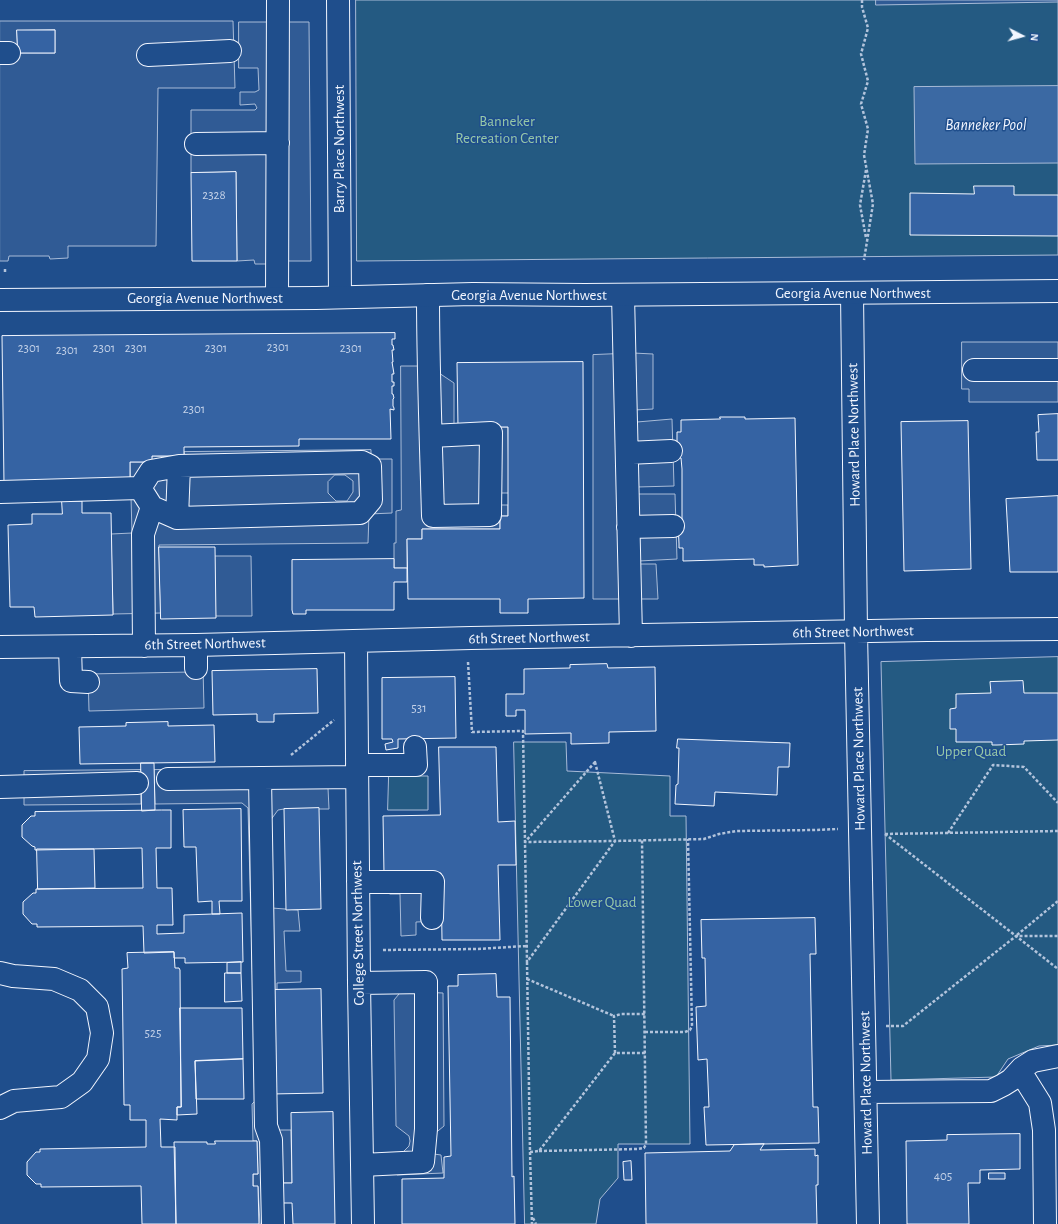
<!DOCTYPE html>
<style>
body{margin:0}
#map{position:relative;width:1058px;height:1224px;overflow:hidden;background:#1f4e8c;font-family:"Alegreya Sans",sans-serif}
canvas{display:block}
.north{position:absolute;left:1002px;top:16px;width:40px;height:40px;-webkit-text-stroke:3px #1f4e8c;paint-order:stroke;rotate:96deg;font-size:11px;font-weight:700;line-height:16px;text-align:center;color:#f2f6ff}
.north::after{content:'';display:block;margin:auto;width:14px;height:18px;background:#f2f6ff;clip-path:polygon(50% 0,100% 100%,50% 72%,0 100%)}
</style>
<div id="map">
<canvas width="1058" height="1224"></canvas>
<div class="north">N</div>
</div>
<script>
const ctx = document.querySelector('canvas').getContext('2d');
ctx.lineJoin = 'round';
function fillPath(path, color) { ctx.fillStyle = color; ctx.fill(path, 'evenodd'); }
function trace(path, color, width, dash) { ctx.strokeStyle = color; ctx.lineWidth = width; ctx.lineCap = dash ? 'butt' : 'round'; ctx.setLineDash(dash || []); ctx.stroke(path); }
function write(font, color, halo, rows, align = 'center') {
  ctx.font = font + ' "Alegreya Sans",sans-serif'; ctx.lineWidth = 3; ctx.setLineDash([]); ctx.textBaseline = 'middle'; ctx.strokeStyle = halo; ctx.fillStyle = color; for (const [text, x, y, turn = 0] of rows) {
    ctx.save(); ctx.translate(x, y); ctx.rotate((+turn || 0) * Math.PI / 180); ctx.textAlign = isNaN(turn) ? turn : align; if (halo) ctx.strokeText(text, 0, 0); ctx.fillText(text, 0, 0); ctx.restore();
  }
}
const green = new Path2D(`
 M356 0H1058V255L357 261Z
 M1058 657V1045L1039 1046 1008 1059 996 1077 891 1080 881 662Z
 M514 742H566L567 771 670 776V816H686L690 1144H618V1178L600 1199 596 1224H525Z
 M389 776H428V810H388Z`);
const parking = new Path2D(`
 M876 0H1058V2L876 5Z
 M0 21H233L235 88H158L156 246H68V258L50 259 49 256H9L8 261H0ZM55 30V53H18L17 31Z
 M239 22H309L311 261H286L284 264H255L254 260 237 261 236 172 191 173V110H255L257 108 255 104 240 105V92H255L259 90 258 68H239Z
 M962 342H1058V402H969V389H962Z
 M633 353 653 354V409L634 410 637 422 672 419 674 486 637 487 638 494H675L677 559 639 561 635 564H656L658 599H593V355Z
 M401 366H434L436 371 454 383V426L458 427H508L509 493H497V505H508V516H500V529H422V539H407V568H394V543H396V511L401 510Z
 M371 450V459H392V513L369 514 368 543 159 545 161 613 113 614 111 534 132 533 130 462H151L152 456 185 457 184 452ZM335 475H345L353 481V492L347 501H336L328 493V482Z
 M215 556H251L252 616H216Z
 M203 668 204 708 89 711 88 674 191 672Z
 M327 767 329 809H284L278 810 270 821 272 908 298 910 300 931H284L286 971H301V982L277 983V990H269L275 1130H291L292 1183H281L272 1224H260L258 1187 253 1186V1174H258L257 1141H253L252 1104 255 1101 254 1032 248 808 242 803 155 804 154 770Z
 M141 770V804L24 805V771Z
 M391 872 441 873 442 921 416 922V935L401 936 400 894H390Z
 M398 991 443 993 444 1126 433 1135 434 1154 441 1155 443 1173 397 1175 398 1154 403 1152 409 1146 410 1141 409 1136 396 1126 394 1000 399 994Z`);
const water = new Path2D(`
 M1058 86V163L915 164 914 87Z`);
const building = new Path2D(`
 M17 30H55V53H18Z
 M236 172 237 261H192L191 173Z
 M974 186H1014V195H1058V236L910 235V193L974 194Z
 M395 333V339H392V345H393L394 350H392L393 362H392L394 374H392V382H394V386H392V394H393L394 398 393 399V406L394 408V410L390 409 391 439H299V446L184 447V455L182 456H152V461L151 462H130V482L4 484 2 336Z
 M583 362 584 598 528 599V613H500V599H408L407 539H422V529H500V516H508V427H458L457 363Z
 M1058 414V460H1037L1036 432H1039L1038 415Z
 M720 417H745V419L795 418 798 565 764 567V565H754V559L683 561V548H679V544L678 522H682V469L681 458H677V432H681V420L720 419Z
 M968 421 971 569 904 571 901 422Z
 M1058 496V572H1010L1006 499Z
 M62 501H82V513H111L113 615 35 617 34 607H10L8 525 32 524V514H62Z
 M159 547H215L216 618 161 619Z
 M394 559V568H407V582H394V610H306V614H293L292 610V560Z
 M607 664 608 668 655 667 656 731 609 732V743L571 744V733L525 734V710H516V716H506V694H524V669L570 668V665Z
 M317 669 318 713 274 714V722H259L257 721V714L213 715 212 671Z
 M455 677 456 738 398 739V748L386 750 385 744 393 742 392 739H382V678Z
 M1023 681 1024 693H1058V740L1024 741V744L997 745H992V742H956V729H950V709L956 708V694L991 693 990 682Z
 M168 722V726L214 725 215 762 80 764 79 727 126 726V723Z
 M678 739 790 743 789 767H778L777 795 715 792 714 806 675 804 676 785 678 784 679 748H677Z
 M439 747H496L498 822 515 821 516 865H498L500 940H442L441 873 384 874 383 816 440 815Z
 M141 763H154L155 810 142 811Z
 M319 808 321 909 286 910 284 809Z
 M241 809 242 901H219L220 914H212V901L198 902 196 847H184L183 810Z
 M162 810H171V848H156L157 888H172L173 925H157V934L184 933V915L242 913 243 962 185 963V958H174V952L144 953 143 926 37 927V924H32L23 914V902L33 893H36V889L143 888 142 848 35 850V847L32 846 22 837V825L31 816H35V812Z
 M37 849H94L95 888 38 889Z
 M815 918 816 954H810L813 1107H818L819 1143 706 1145 704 1107H709L707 1059 698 1060 696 1007 706 1006 705 958H702L701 920Z
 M174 952 175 968H179L180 970 181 1107H177V1120L160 1119 161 1147H175L176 1224H142L141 1186 41 1187V1184H36L27 1175V1162L36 1152H40V1149L146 1147V1120H130V1105H124L122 969 128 968 127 953Z
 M241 962V973H227V963Z
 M225 973H241L242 1001 225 1002Z
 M496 974 497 997H510L512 1177 514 1176 515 1224H402V1179L444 1178V1157L451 1156 448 986H458V975Z
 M321 989 323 1093 271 1094 269 990Z
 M180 1008H242L243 1059 195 1061 197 1114 177 1115V1107H181Z
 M243 1059 244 1099H196L195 1061Z
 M333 1112 335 1224H293L292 1203H281V1183H292L291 1113Z
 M1020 1134V1169L980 1170V1183H968L969 1224H907L906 1141 947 1140V1135Z
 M215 1141H257L258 1174H253V1186H258L259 1224H176L174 1142H207V1144H215Z
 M764 1144 760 1150 815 1149V1156L818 1155V1185H816L817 1224H646L645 1153 730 1151 734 1145Z
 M631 1161 632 1180H624L623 1162Z
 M989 1173H1005V1179H989Z`);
const path = new Path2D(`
 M862 0V7L868 28 861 54 868 81 861 104 868 129 864 155 873 204 864 260
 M866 170 860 205 866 238
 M5 272V268
 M468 662 472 732 523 731 525 842 527 962 615 841 704 839 719 834 736 831 815 830 838 829
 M291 755 334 720
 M595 762 615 841 525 842Z
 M948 833 993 765 1024 767 1058 803
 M885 834 1016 936 1058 969
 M885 834 1058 831
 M1017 935 1058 901
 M383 950 477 949 526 946
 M527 962 530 1152 532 1224
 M527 979 614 1016
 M886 1026H903L1016 936H1058
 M645 1032H685L690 1030 692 1026 688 839
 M615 1053 614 1016 621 1014H645
 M539 1151 638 1149 644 1148 646 1144 642 840
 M530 1152 539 1151 615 1053H645
 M533 1218 536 1224`);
const minor = new Path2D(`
 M338 0 340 297
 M0 53H9
 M148 55 230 51
 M196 144 278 143
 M852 293 856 632 868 1224
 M428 295C428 369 431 443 433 516L490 515 491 433 431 436
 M623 295 631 636
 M277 298 278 0
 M974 370H1058
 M627 453 671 451
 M362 462 370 466 371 500 360 513 177 518 152 507 140 488 151 471 179 466Z
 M0 492 140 488
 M177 518 179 466
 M628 527 673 526
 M356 642 359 983 363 1224
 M196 645V668
 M144 646 143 534 152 507
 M0 647 196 645 471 638 927 630 1058 629
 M70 647 71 681 88 682
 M357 765H416L415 747
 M260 778 266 1126 271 1140 273 1224
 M168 779 357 777
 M0 787 137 783
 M358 882H433L432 918
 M0 973 13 976 54 979 80 990 97 1007 102 1033 98 1059 82 1082 61 1097 14 1101 0 1108
 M359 983 426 982V1129L423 1162 362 1165
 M1020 1071 1040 1103 1044 1130 1045 1224
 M866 1092 991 1091 1003 1085 1011 1080 1022 1068 1033 1061 1058 1056`);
const highway = new Path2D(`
 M0 300 316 298 473 294 585 295 1058 291`);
const numberNames = [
 ["2328",214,195],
 ["2301",278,347],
 ["2301",29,348],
 ["2301",104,348],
 ["2301",136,348],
 ["2301",216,348],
 ["2301",351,348],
 ["2301",67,350],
 ["2301",194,409],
 ["531",419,708],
 ["525",153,1033],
 ["405",943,1176]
];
const parkNames = [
 ["Banneker",507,121],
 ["Recreation Center",507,138],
 ["Upper Quad",971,751],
 ["Lower Quad",602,902]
];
const streetNames = [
 ["Barry Place Northwest",339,149,-90],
 ["Georgia Avenue Northwest",853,293],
 ["Georgia Avenue Northwest",529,295],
 ["Georgia Avenue Northwest",205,298],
 ["Howard Place Northwest",854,435,-91],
 ["6th Street Northwest",853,632,-1],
 ["6th Street Northwest",529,638,-1],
 ["6th Street Northwest",205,644,-1],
 ["Howard Place Northwest",859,759,-91],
 ["College Street Northwest",358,933,-91],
 ["Howard Place Northwest",866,1083,-91]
];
const waterNames = [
 ["Banneker Pool",986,125]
];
fillPath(green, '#245a82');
trace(green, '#a8bbd7', 1);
fillPath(parking, '#305b95');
trace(parking, '#a8bbd7', 1);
fillPath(water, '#3b69a3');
trace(water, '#a8bbd7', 1);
fillPath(building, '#3563a3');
trace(building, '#f2f6ff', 1);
trace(minor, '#f2f6ff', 24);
trace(highway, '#f2f6ff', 24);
trace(path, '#b3c4dc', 2.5, [3, 2]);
trace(minor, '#1f4e8c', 22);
trace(highway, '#1f4e8c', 22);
write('13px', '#c3d1e8', null, numberNames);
write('15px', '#97c8a6', '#1f4e8c', parkNames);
write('15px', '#f2f6ff', '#1f4e8c', streetNames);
write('italic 16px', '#f2f6ff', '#1f4e8c', waterNames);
</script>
